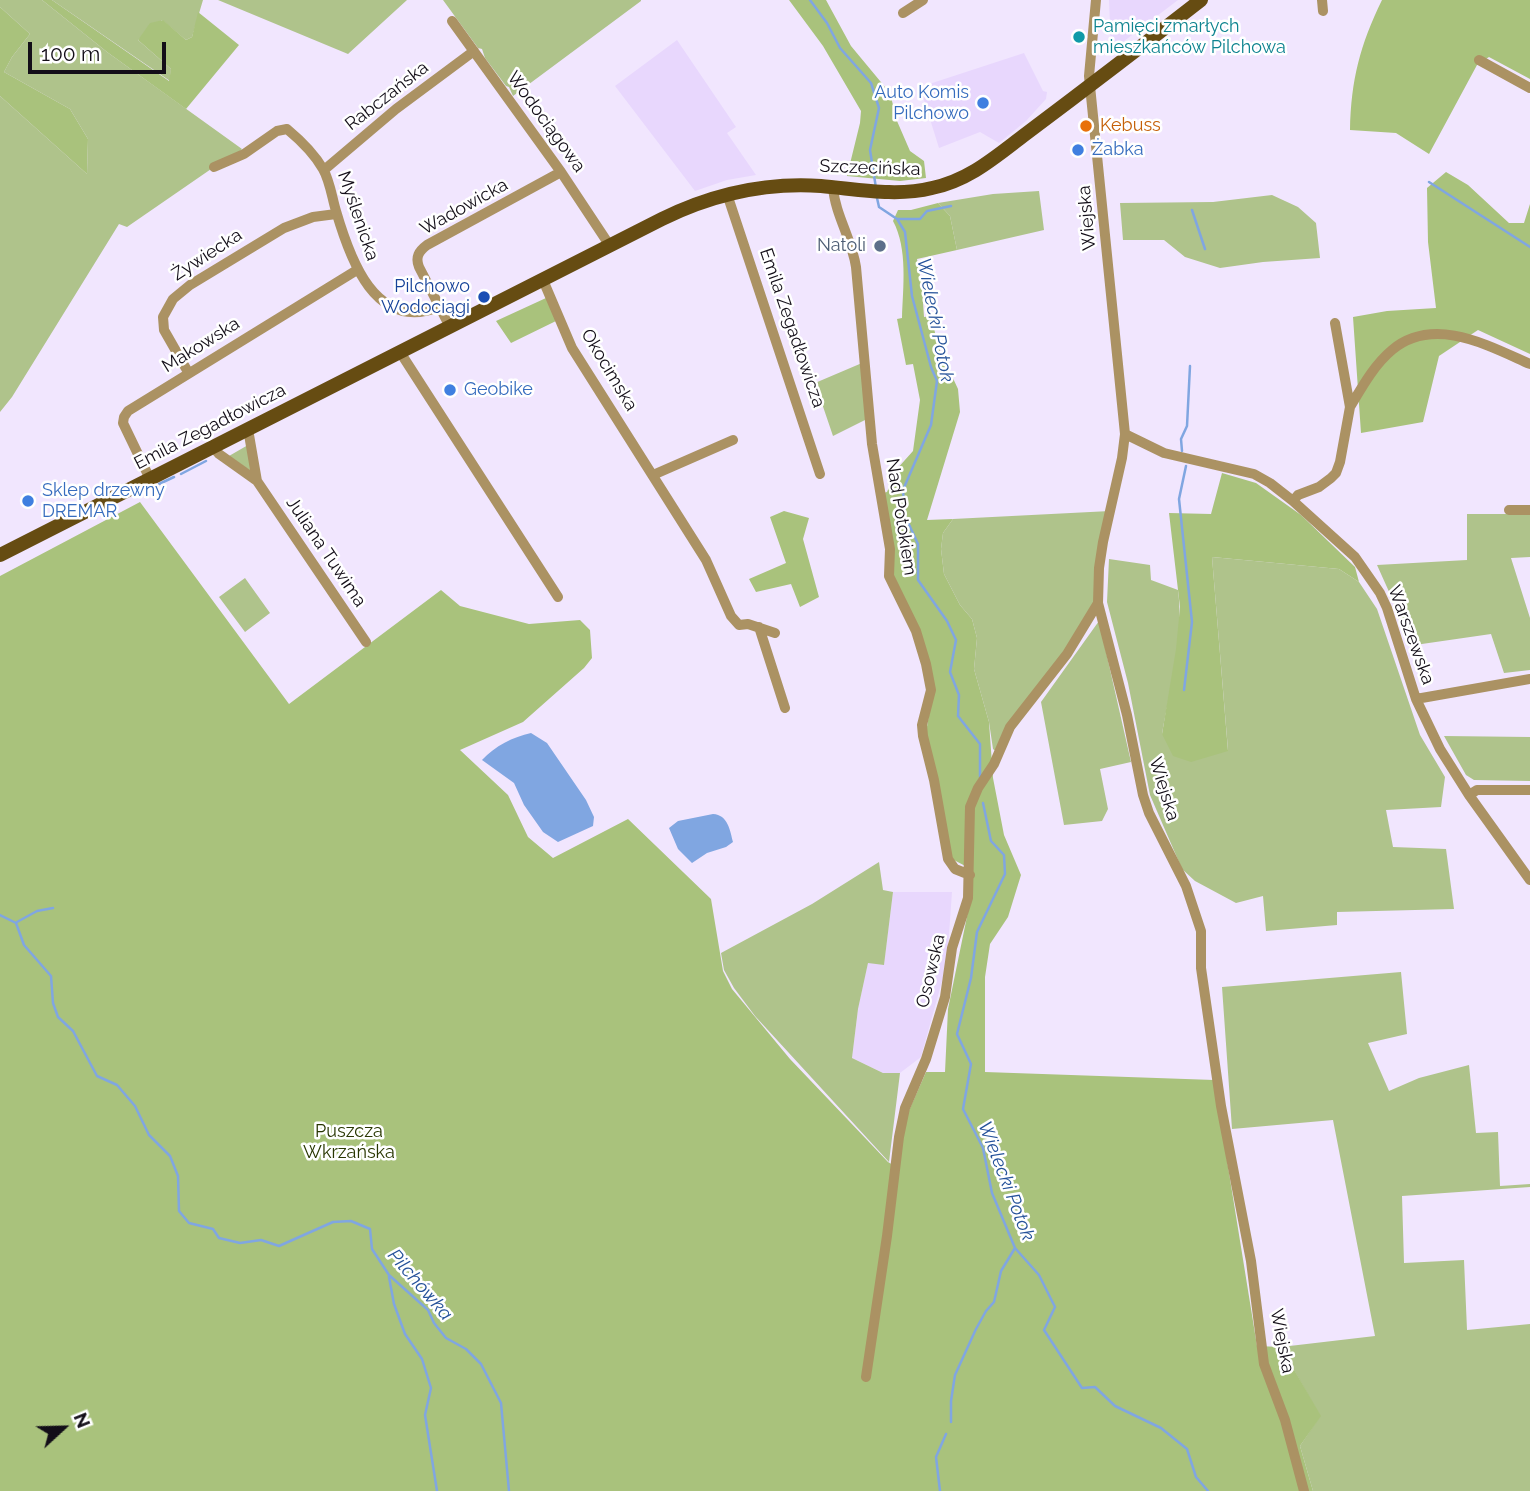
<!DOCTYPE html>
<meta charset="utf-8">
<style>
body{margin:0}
#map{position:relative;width:1530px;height:1491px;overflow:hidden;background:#f1e6fe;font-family:Raleway,sans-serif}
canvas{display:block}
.north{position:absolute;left:28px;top:1393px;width:70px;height:70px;-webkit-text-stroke:5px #fff;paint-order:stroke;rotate:68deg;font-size:19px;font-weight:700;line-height:28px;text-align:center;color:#130e18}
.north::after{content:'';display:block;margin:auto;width:24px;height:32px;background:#130e18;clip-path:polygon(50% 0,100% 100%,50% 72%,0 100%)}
.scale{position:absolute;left:28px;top:42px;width:138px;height:32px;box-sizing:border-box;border:4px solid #130e18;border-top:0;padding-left:9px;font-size:21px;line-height:24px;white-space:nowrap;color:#130e18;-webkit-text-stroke:5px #fff;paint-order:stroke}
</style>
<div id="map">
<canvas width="1530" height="1491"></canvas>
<div class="north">N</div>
<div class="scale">100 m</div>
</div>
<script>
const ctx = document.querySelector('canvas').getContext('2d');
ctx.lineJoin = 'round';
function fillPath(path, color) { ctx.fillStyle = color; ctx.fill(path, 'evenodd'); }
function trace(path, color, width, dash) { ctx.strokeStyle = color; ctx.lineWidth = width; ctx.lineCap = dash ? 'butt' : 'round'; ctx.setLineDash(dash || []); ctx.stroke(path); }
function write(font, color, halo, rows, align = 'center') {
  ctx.font = font + ' Raleway,sans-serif'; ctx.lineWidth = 5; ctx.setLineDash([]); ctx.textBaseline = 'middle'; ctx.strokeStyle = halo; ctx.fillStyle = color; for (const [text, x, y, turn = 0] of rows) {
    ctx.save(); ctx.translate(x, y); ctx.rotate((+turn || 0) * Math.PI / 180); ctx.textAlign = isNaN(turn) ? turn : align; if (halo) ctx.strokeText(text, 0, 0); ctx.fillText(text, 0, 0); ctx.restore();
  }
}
const built = new Path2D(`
 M1109 0H1178L1111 51Z
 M677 40 736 127 727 133 756 175 727 180 695 191 615 86Z
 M1024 53 1043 91 1047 92 1046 99 1026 121 999 143 980 132 939 148 920 87Z
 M893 892H952L947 963 921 1057 900 1073H883L852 1058 858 1009 868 962 884 964Z`);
const green = new Path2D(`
 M0 0H42L107 52 242 149 230 161 214 167 127 227 119 224 12 397 0 412V96L87 174 88 139 70 109 4 72 12 57 30 34 0 7Z
 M52 0H203L192 37 186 40 162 20 138 40 171 69 170 81Z
 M218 0H407L348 54Z
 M443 0H641V1L513 96 509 87 506 86 485 58 482 49 478 48Z
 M1039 191 1044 230 957 250 950 216 938 203 993 194Z
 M1272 195 1298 207 1316 223 1320 258 1263 262 1220 268 1185 257 1164 240H1123L1120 203 1213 202Z
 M862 363 867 419 833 436 815 383Z
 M248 445 252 472 229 456Z
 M1110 511 1098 603 998 753 993 749 989 722 974 669 977 638 972 619 960 605 944 574 941 549 943 533 953 519Z
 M1467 514H1530V557L1511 558 1530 618V670L1504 673 1491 634 1408 646 1395 605 1377 565 1467 560Z
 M1212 557 1339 569 1359 582 1377 609 1420 735 1445 777 1441 807 1386 810 1393 847 1446 849 1454 909 1337 912V925L1266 931 1263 896 1236 903 1195 881 1182 869 1150 795 1128 683 1107 602 1109 559 1150 565 1151 580 1178 590C1184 637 1170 688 1162 734L1228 750Z
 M245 578 270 613 245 632 219 597Z
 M1099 621 1131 762 1100 769 1108 809 1102 821 1064 825 1041 702Z
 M1444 736 1530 737V781L1474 780 1466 775Z
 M879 862 883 890 893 892 884 965 868 963 858 1009 852 1058 883 1073H900L889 1162 755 1016 734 988 724 970 721 953 812 904Z
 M1401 972 1407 1034 1368 1043 1389 1091 1419 1078 1469 1065 1476 1133 1498 1132 1500 1186 1530 1184V1187L1402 1196 1404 1263 1464 1260 1467 1330 1530 1324V1491H1313L1300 1446 1320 1416 1281 1347 1375 1336 1333 1120 1232 1129 1222 987Z`);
const forest = new Path2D(`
 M42 0H52L169 81 171 69 138 40 150 23 163 20 186 40 192 37 198 12 239 45 186 109 107 52Z
 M789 0H826L851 46 890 93 897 121 910 151 924 161 926 178 900 181 847 176 860 123 861 111 823 46Z
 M1382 0H1530V79L1489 57 1477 65 1429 154 1396 133 1350 130C1351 80 1360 45 1382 0Z
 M0 7 30 34 12 57 4 72 70 109 88 139 87 174 0 96Z
 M1446 172 1468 185 1509 223H1524L1530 204V354L1478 330 1439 356 1423 422 1361 433 1353 317 1387 311 1436 308 1428 242 1427 188Z
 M938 203 950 216 957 250 917 259 922 287 924 317 932 316 937 344 958 389 960 412 927 520 953 519 943 533 941 549 944 574 960 605 972 619 977 638 974 669 989 722 993 778 1004 835 1021 875 1008 917 990 944 985 977V1072L1214 1080 1257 1346 1281 1347 1321 1416 1300 1446 1313 1491H0V576L140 502 289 704 441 590 460 606 529 624 580 620 590 630 592 658 584 668 523 722 460 750 508 795 528 837 553 858 628 819 711 899 723 971 732 989 790 1059 888 1162 898 1168 907 1115 926 1072H945L948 1009 971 897 973 870 950 858 926 732 934 687 894 582 883 493 887 492 896 470 913 451 920 400 913 364 906 365 897 319 902 318C903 287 908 249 893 221L898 210H911Z
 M546 298 556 321 511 343 496 321Z
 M1222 473 1256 483 1301 515 1355 567 1359 582 1339 569 1212 557 1228 751 1191 762 1173 756 1162 734 1176 649 1180 607 1169 513 1211 514Z
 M784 511 809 518 803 539 819 597 800 607 791 584 756 592 749 579 786 563 770 517Z`);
const water = new Path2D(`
 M531 733 547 743 586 800 594 817 593 826 558 842 543 832 524 805 514 783 482 760C495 746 513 737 531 733Z
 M713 814C728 815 730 830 733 842L726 847 707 853 692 863 678 849 669 828 678 821Z`);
const stream = new Path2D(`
 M810 0 827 23 840 48 871 83 879 108 870 150 876 188
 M1429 182 1530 247
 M877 198 879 207 897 219 905 232 912 296 931 367 937 381 931 425 903 490 905 516 918 544V580L947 621 956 640 950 672 959 695 958 716 980 744V777
 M1192 210 1205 249
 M897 219H920L927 211 951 206
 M1182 451 1181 439 1187 426 1190 366
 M181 474 206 461
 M159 484 174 477
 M1184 690 1192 622 1179 499 1186 466
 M983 803 991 841 1004 855 1005 874 977 932 971 978 957 1034 971 1064 963 1109 983 1148 992 1193 1015 1248 1039 1275 1055 1307 1044 1330 1082 1388 1095 1387 1115 1406 1161 1428 1187 1449 1196 1477 1208 1491
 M0 915 16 923 24 945 51 976 53 1003 58 1017 73 1031 97 1076 117 1085 135 1106 149 1135 170 1156 178 1176 179 1211 189 1223 213 1229 219 1238 240 1243 261 1240 279 1246 333 1222 351 1221 370 1229 372 1249 389 1275 428 1310 434 1323 446 1338 466 1349 481 1364 501 1403 509 1491
 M17 922 37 911 53 908
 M389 1277 394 1304 405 1334 422 1359 431 1388 425 1415 437 1491
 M951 1422V1401L955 1375 976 1329 986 1311 994 1302 1001 1271 1015 1248
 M940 1491 936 1457 946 1434`);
const minor = new Path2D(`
 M1096 0 1089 76 1125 434 1122 458 1103 542 1099 568 1098 603 1127 715 1143 795 1149 813 1186 886 1201 931V968L1221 1106 1251 1261 1264 1364 1285 1420 1304 1491
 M1322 0 1323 11
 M903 13 923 0
 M452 21 561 172 610 246
 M1479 60 1530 88
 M214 167 244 154 277 131 287 129C299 139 315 155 323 169 330 181 332 198 336 211 350 259 375 332 439 307
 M324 170 396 109 474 51
 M833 187C835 215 852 239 856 267L872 444 890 549 889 576 916 631 926 664 931 690 922 725 923 736 934 780 948 859 955 869 970 875
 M727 194 820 474
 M543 280 572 348 706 560 731 616 739 625 748 624 775 633
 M450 327 419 267C415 257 419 251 427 245L561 172
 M400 352 558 597
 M188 372 164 330 163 317 173 299 190 285 284 228 313 217 336 214
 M1350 407C1362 387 1374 365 1392 350 1434 315 1489 346 1530 364
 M248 429 257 481 366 642
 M1125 434 1164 453 1254 474 1270 483 1293 501 1355 557 1380 593 1387 608 1416 699 1440 749 1469 795 1530 880
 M213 447 219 454 257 481
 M653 475 733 440
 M150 479 123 423 124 417 128 411 357 270
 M1293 501 1298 495 1319 487 1331 478 1336 473 1340 462 1350 407 1335 323
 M1509 510H1530
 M759 627 785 708
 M1416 699 1530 679
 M1469 795 1477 790H1530
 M866 1377 887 1236 899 1137 905 1108 926 1059 945 997 952 948 968 898 970 807 978 788 994 764 1010 727 1067 654 1098 603`);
const major = new Path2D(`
 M0 555 662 219C713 194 764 182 821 186 857 189 896 197 932 188 969 180 994 158 1023 136 1083 91 1142 46 1201 0`);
const markers = [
 [1079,37,7,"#0f9aa8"],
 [983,103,7,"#3f7fe0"],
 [1086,126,7,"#e8710a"],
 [1078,150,7,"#3f7fe0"],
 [880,246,7,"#5c6f8a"],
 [484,297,7,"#1a4fb4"],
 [450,390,7,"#3f7fe0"],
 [28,501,7,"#3f7fe0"]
];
const cultureNames = [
 ["Pamięci zmarłych",1093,27],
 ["mieszkańców Pilchowa",1093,48]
];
const shopNames = [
 ["Auto Komis",969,93,"right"],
 ["Pilchowo",969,114,"right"],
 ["Żabka",1092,150],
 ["Geobike",464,390],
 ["Sklep drzewny",42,491],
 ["DREMAR",42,512]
];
const streetNames = [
 ["Rabczańska",387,96,-38],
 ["Wodociągowa",546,122,54],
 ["Szczecińska",870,168,2],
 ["Wadowicka",464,207,-29],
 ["Myślenicka",358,216,71],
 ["Wiejska",1087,218,-95],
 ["Żywiecka",207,255,-33],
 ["Emila Zegadłowicza",792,328,71],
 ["Makowska",201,345,-32],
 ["Okocimska",609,370,59],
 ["Emila Zegadłowicza",210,427,-27],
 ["Nad Potokiem",901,517,81],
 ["Juliana Tuwima",326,552,56],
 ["Warszewska",1411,635,70],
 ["Wiejska",1164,789,73],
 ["Osowska",931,971,-77],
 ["Wiejska",1282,1341,79]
];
const foodNames = [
 ["Kebuss",1100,126]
];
const serviceNames = [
 ["Natoli",866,246]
];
const transitNames = [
 ["Pilchowo",470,287],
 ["Wodociągi",470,308]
];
const parkNames = [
 ["Puszcza",349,1132],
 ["Wkrzańska",349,1153]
];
const waterNames = [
 ["Wielecki Potok",935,320,79],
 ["Wielecki Potok",1006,1181,69],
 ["Pilchówka",420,1285,49]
];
fillPath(built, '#e8d7fd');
fillPath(green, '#afc38b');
fillPath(forest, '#a9c27c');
fillPath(water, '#80a6e1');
trace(stream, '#80a6e1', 2.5);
trace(minor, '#ab9263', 10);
trace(major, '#664c12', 14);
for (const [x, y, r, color] of markers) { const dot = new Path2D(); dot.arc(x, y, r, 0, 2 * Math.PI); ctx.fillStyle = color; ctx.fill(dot); trace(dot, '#fff', 2.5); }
write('18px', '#0d838f', '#fff', cultureNames, 'left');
write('18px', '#366cbe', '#fff', shopNames, 'left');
write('18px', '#130e18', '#fff', streetNames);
write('18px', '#c56008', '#fff', foodNames, 'left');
write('18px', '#4e5e75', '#fff', serviceNames, 'right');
write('18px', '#164399', '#fff', transitNames, 'right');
write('18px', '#283601', '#fff', parkNames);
write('italic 19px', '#25529a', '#fff', waterNames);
</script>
